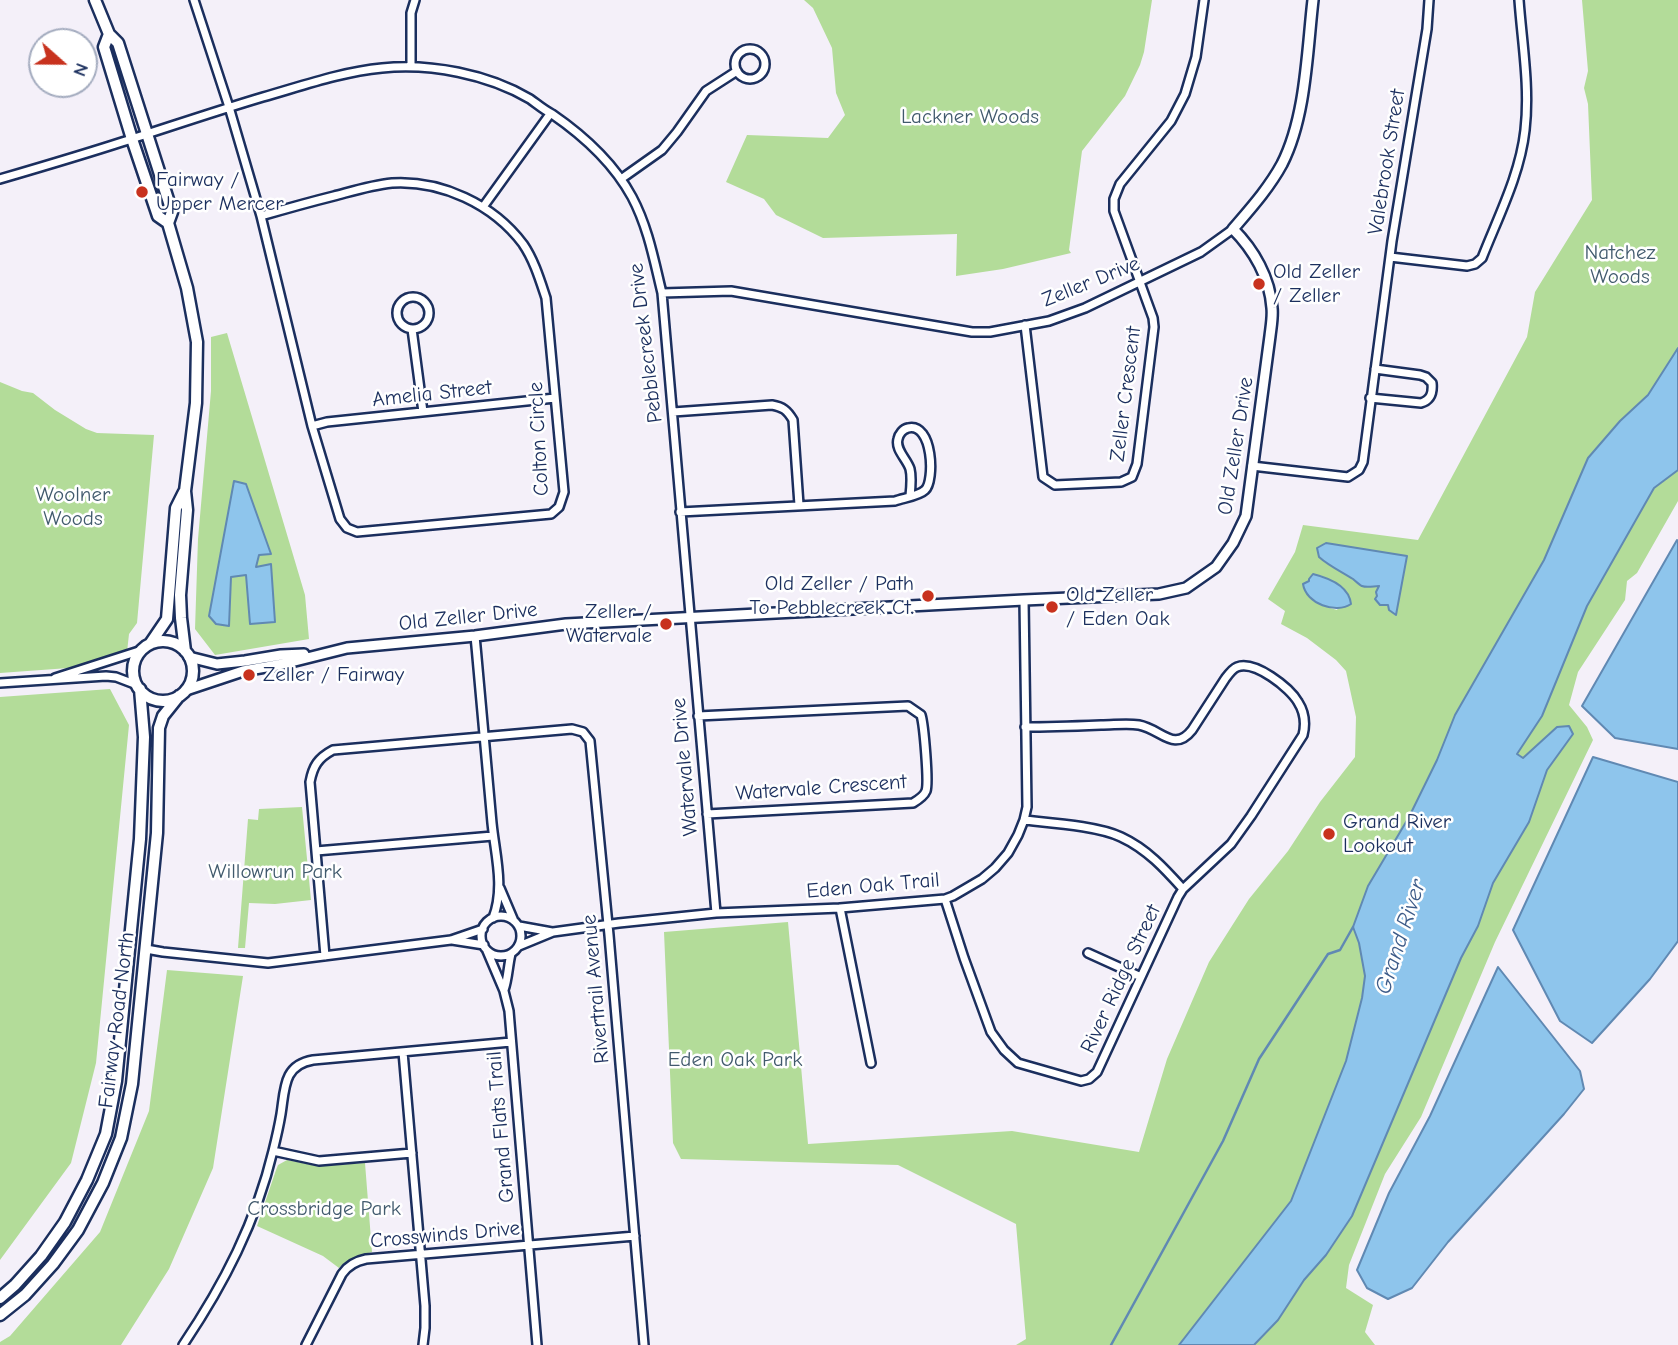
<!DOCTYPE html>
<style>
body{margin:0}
#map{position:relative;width:1678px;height:1345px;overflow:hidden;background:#f4f0f9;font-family:"Comic Neue",sans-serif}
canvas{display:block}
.north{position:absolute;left:28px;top:28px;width:70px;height:70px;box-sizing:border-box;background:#fff;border:2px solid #a4acbf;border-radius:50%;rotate:111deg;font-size:19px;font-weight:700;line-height:28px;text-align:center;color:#1b2f5e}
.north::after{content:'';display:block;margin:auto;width:24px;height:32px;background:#c8321e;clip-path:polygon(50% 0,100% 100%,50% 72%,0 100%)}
</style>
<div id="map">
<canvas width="1678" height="1345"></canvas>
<div class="north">N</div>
</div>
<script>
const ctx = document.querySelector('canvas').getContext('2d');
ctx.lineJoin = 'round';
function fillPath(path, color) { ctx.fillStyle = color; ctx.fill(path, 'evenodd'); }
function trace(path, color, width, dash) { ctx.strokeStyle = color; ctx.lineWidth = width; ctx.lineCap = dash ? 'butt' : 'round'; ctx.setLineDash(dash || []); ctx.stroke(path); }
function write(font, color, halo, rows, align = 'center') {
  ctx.font = font + ' "Comic Neue",sans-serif'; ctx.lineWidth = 5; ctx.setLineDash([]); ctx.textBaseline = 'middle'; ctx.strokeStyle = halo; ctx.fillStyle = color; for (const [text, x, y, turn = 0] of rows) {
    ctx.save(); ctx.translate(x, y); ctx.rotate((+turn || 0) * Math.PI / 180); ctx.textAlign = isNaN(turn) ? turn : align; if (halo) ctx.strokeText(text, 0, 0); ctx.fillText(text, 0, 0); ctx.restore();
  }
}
const green = new Path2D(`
 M804 0H1152L1144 52 1140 65 1125 96 1082 151 1069 250 1071 253 1003 269 956 276 957 234 823 238 776 215 764 199 726 182 747 135 828 138 845 115 836 93 832 48 813 8Z
 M1582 0H1678V348L1648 395 1620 421 1588 458 1544 560 1455 715 1437 760 1409 817 1368 886 1353 927 1359 943 1365 976 1362 998 1346 1061 1291 1201 1183 1340 1179 1345H1016L1026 1339 1016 1224 898 1165 681 1159 673 1143 664 932 788 922 808 1144 1012 1131 1139 1152 1167 1059 1209 962 1249 899 1288 851 1320 802 1355 757 1356 717 1346 671 1336 660 1307 638 1281 624 1285 611 1268 599 1295 552 1303 525 1418 540 1527 337 1535 292 1592 200 1588 104 1584 88 1588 71ZM1407 556 1388 605 1385 604 1376 592 1379 586 1359 585C1350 574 1330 567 1319 557ZM1313 574 1322 576 1346 594 1337 610 1327 607 1303 584 1310 581Z
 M227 333 305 595 309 639 215 655 195 629 198 539 211 391V337Z
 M0 382 22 391 33 393 55 410 86 429 97 433 154 435 137 623 129 634 127 652 110 665 0 673Z
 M1678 470V501L1637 573 1627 581 1625 600 1578 672 1569 705 1587 727 1593 740 1495 942 1421 1117 1385 1174 1349 1265 1346 1288 1373 1305 1365 1332 1375 1345H1254L1278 1320 1304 1280 1326 1255 1352 1216 1461 958 1478 926 1493 883 1529 822 1547 770 1573 734 1557 727 1523 759 1517 754 1542 716 1587 606 1654 488Z
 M110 689 129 725 96 1063 71 1163 0 1260V697Z
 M302 807 311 900 275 904 249 903 245 948H238L248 819 258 820 259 809Z
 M167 970 243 976 213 1168 169 1269 121 1345H0V1342L10 1336 100 1232 149 1111Z
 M287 1160 317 1166 365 1163 372 1252C359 1255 348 1258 339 1268L323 1256 257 1226 276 1170 278 1165Z`);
const water = new Path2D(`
 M1678 348V470L1654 488 1587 606 1542 716 1517 754 1523 758 1557 727 1569 726 1573 734 1547 770 1529 822 1493 883 1478 926 1461 958 1352 1216 1326 1255 1304 1280 1278 1320 1254 1345H1179L1291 1201 1346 1061 1362 998 1365 976 1359 943 1353 927 1368 886 1409 817 1437 760 1455 715 1544 560 1588 458 1620 421 1648 395Z
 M234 481 246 484 271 554 259 555 256 567 271 564 275 622 250 624 246 575 231 577 229 626 216 624 209 616Z
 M1677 540 1678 541V749L1615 738 1582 706Z
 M1326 543 1407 556 1396 615 1389 610 1388 605H1380L1375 599 1377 596 1376 592 1379 586C1374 586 1367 588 1362 586 1361 586 1354 580 1353 579 1342 572 1329 566 1319 557L1317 548Z
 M1313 574C1329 578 1349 586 1351 604 1336 614 1306 604 1303 584L1309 581V579Z
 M1593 757 1678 782V941L1650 979 1592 1043 1560 1021 1513 930Z
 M1498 967 1580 1071 1584 1089 1564 1114 1448 1242 1412 1288 1388 1299 1367 1288 1357 1270 1389 1193 1430 1116Z`);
const stream = new Path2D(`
 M1111 1345 1223 1141 1259 1059 1328 954 1340 950 1353 927`);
const minor = new Path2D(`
 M194 0 229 107 261 216 312 426 340 519 347 528 357 532 551 514 559 507 564 492 546 298C540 280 534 260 523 244 493 204 441 180 392 183 372 185 353 191 334 196 310 202 285 209 261 216
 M735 64a15 15 0 1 1 30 0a15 15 0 1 1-30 0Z
 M411 67V13L415 0
 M0 179C41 167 82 155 122 142 169 127 216 111 263 97 302 86 341 72 382 68 430 63 488 74 530 99 537 104 544 110 552 114 584 136 613 162 632 197 648 227 654 260 662 293L716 913
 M621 179 662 150 677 132 706 91 737 71
 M483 207 550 114
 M1390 257 1467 266 1475 264 1482 258C1498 217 1520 175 1525 130 1530 87 1522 42 1519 0
 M662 293 731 291 972 332H990L1049 321 1085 308 1201 252 1233 229
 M397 313a16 16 0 1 1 32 0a16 16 0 1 1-32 0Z
 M1025 325 1043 477 1055 485 1121 482 1132 477 1137 464 1154 327 1153 318 1114 211V199L1120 184 1171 121 1185 94 1196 57 1204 0
 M412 329 423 412
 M1370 398 1421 403C1431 400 1433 393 1432 383L1426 377 1420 375 1375 369
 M673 412 772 405C783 407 787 410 793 420L799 505
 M312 426 327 422 555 398
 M1252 466 1348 477 1359 470 1363 462 1392 241 1427 29 1429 0
 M680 512 895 501C903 498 919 496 925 490 935 481 933 422 908 428 903 429 899 434 898 439 895 450 907 459 910 469 912 477 911 487 910 496
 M475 636C481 698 486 760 492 823 495 854 505 887 493 918
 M55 678 142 650
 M0 683 106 676 116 677 137 685
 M698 716 908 706 921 715C924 725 929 783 926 791 924 796 918 800 913 803L707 814
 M1024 820C1051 823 1098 826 1121 837 1147 849 1165 869 1183 889
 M316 851 493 836
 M500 888 514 921
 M945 899 964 958 991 1032 1004 1050 1018 1063 1081 1081 1089 1079 1097 1072 1178 897 1183 889 1231 844 1251 816 1303 735C1306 723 1305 713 1298 702 1290 688 1255 660 1237 667 1232 669 1228 675 1225 679L1192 730C1174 753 1161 729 1139 725 1127 723 1114 725 1101 725 1076 726 1051 727 1025 727
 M840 908 871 1063
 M481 936a20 20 0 1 1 40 0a20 20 0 1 1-40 0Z
 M519 926 552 932
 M452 940 484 945
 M519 946 553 932 619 923 716 913 840 908 945 899 953 896 982 879 995 868 1008 853 1018 835 1024 820 1027 807 1024 600
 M146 949 163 952 268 963 451 940 483 929
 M487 951 504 991 509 1011 537 1345
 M1088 953 1141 977
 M325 956 310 782C313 766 318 758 333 750L572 729 583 732 590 741 609 935 644 1345
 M504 990C508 979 508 966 511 954
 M403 1052 425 1306V1328L423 1345
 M273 1151 319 1161 412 1153
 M183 1345C224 1284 256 1222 273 1151 276 1139 279 1126 281 1114 285 1089 283 1065 313 1060L511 1042
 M306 1345 342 1274C348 1265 356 1261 366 1259L635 1236`);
const tertiary = new Path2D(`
 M189 657 217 664 245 661 281 655 304 654
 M186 690 243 671 283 664 347 648 475 636 566 624 1024 600 1159 594 1186 588 1216 567 1233 543 1246 516 1270 336C1271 327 1273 317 1272 308 1270 278 1254 250 1233 229 1251 208 1269 188 1282 164 1306 117 1307 52 1313 0`);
const secondary = new Path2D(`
 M95 0 109 34 118 43 172 212 168 223
 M109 34 104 47 132 139 158 216 168 223 187 288 197 342 196 403 185 491 187 510 180 595 181 618 185 651
 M133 671a30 30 0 1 1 60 0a30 30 0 1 1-60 0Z
 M150 644 167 619 176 508 184 492
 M0 1298 15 1285 41 1256 65 1222 87 1180 106 1134 116 1081 140 839 144 737 140 689
 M0 1315 25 1295 53 1264 78 1230 103 1183 121 1138 132 1084 157 833 159 728 163 716 179 696`);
const markers = [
 [142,192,7,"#c8321e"],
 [1259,284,7,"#c8321e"],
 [928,596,7,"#c8321e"],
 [1052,607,7,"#c8321e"],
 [666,624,7,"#c8321e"],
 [249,675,7,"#c8321e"],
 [1329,834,7,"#c8321e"]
];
const parkNames = [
 ["Lackner Woods",970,117],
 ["Natchez",1620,253],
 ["Woods",1620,277],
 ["Woolner",73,495],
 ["Woods",73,519],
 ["Willowrun Park",275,872],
 ["Eden Oak Park",735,1060],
 ["Crossbridge Park",324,1209]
];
const streetNames = [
 ["Valebrook Street",1387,162,-81],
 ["Zeller Drive",1091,282,-22],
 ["Pebblecreek Drive",646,343,-97],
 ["Amelia Street",432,394,-6],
 ["Zeller Crescent",1126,394,-83],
 ["Colton Circle",539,439,-93],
 ["Old Zeller Drive",1236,446,-81],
 ["Old Zeller Drive",468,617,-6],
 ["Watervale Drive",685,767,-95],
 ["Watervale Crescent",821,788,-4],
 ["Eden Oak Trail",873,886,-5],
 ["River Ridge Street",1121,979,-65],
 ["Rivertrail Avenue",596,989,-95],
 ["Fairway Road North",117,1020,-83],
 ["Grand Flats Trail",501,1127,-95],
 ["Crosswinds Drive",445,1235,-5]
];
const poiNames = [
 ["Fairway /",156,180],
 ["Upper Mercer",156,204],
 ["Old Zeller",1273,272],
 ["/ Zeller",1273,296],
 ["Old Zeller / Path",914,584,"right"],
 ["To Pebblecreek Ct.",914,608,"right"],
 ["Old Zeller",1066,595],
 ["/ Eden Oak",1066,619],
 ["Zeller /",652,612,"right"],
 ["Watervale",652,636,"right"],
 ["Zeller / Fairway",263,675],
 ["Grand River",1343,822],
 ["Lookout",1343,846]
];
const waterNames = [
 ["Grand River",1401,937,-72]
];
fillPath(green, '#b3dc99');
fillPath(water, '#8ec5ec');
trace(water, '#6089b3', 2);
trace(stream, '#6089b3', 2.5);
trace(minor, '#1b2f5e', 12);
trace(tertiary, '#1b2f5e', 14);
trace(secondary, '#1b2f5e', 15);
trace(minor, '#fff', 7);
trace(tertiary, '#fff', 9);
trace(secondary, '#fff', 10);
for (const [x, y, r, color] of markers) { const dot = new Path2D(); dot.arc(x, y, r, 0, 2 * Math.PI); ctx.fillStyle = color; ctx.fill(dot); trace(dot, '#fff', 2.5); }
write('21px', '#415a6d', '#fff', parkNames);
write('21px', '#1b2f5e', '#fff', streetNames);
write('21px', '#1b2f5e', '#fff', poiNames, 'left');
write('italic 23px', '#3e5c89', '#fff', waterNames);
</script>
